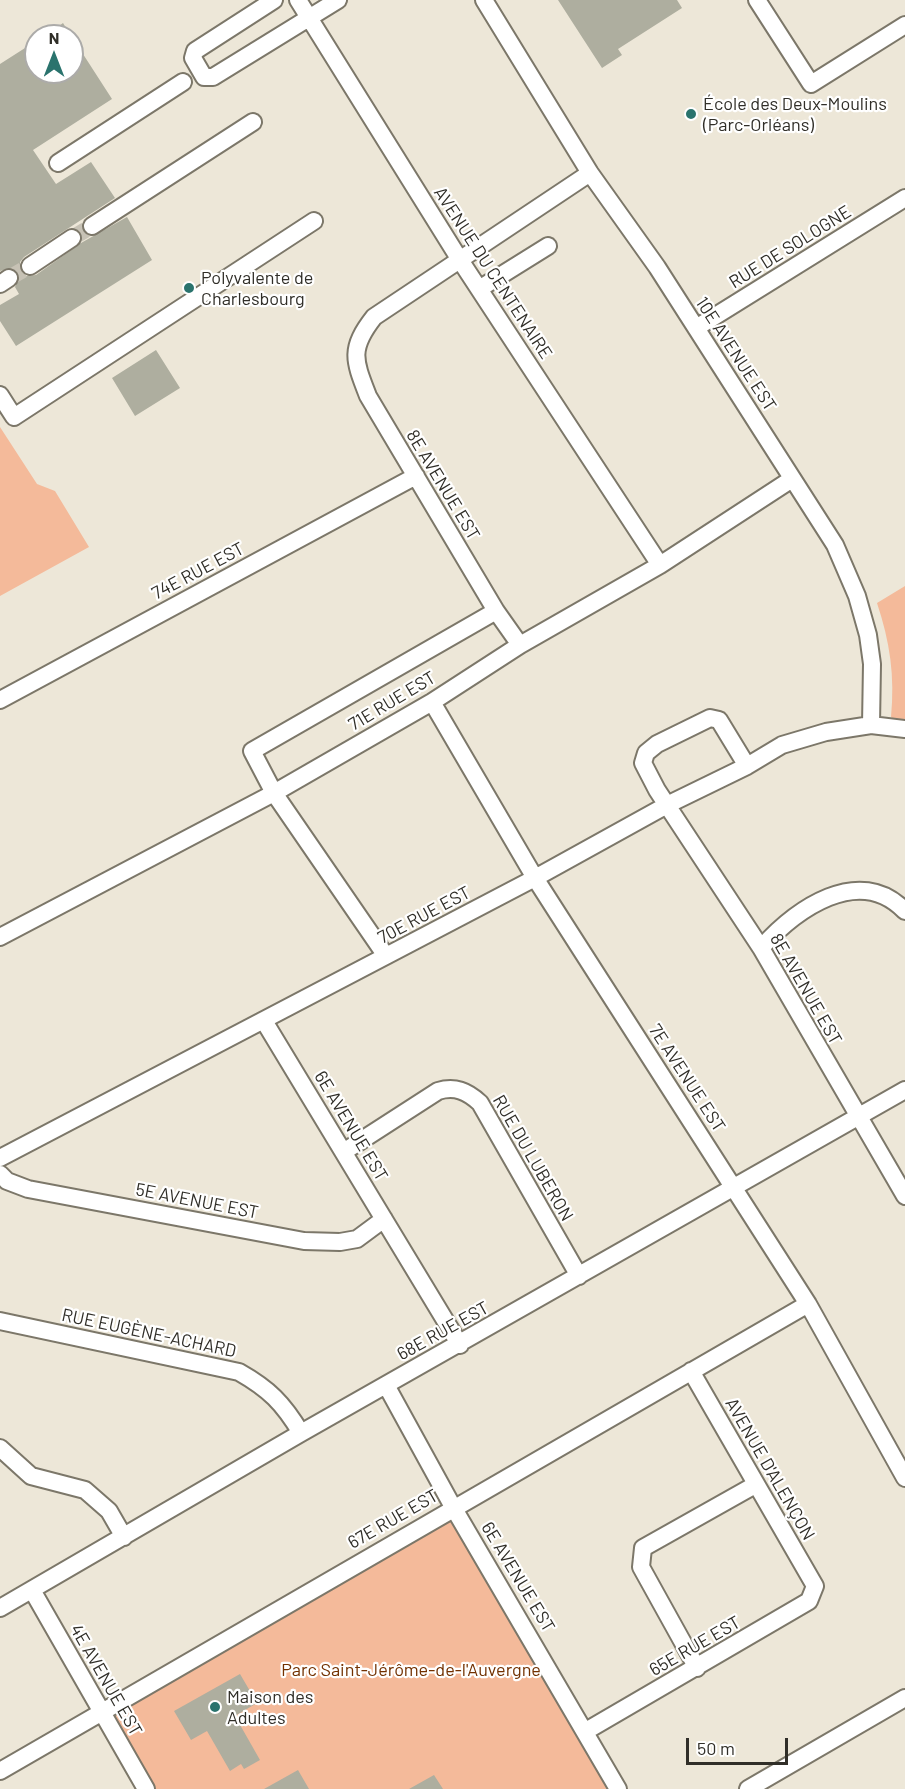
<!DOCTYPE html>
<meta charset="utf-8">
<style>
body{margin:0}
#map{position:relative;width:905px;height:1789px;overflow:hidden;background:#ede7d8;font-family:Barlow,sans-serif}
canvas{display:block}
.north{position:absolute;left:24px;top:24px;width:60px;height:60px;box-sizing:border-box;background:#fff;border:2px solid #acaba9;border-radius:50%;rotate:0deg;font-size:16px;font-weight:700;line-height:24px;text-align:center;color:#302e28}
.north::after{content:'';display:block;margin:auto;width:21px;height:27px;background:#2a736d;clip-path:polygon(50% 0,100% 100%,50% 72%,0 100%)}
.scale{position:absolute;left:686px;top:1738px;width:102px;height:27px;box-sizing:border-box;border:3px solid #302e28;border-top:0;padding-left:8px;font-size:18px;line-height:21px;white-space:nowrap;color:#302e28;-webkit-text-stroke:4px #fff;paint-order:stroke}
</style>
<div id="map">
<canvas width="905" height="1789"></canvas>
<div class="north">N</div>
<div class="scale">50 m</div>
</div>
<script>
const ctx = document.querySelector('canvas').getContext('2d');
ctx.lineJoin = 'round';
function fillPath(path, color) { ctx.fillStyle = color; ctx.fill(path, 'evenodd'); }
function trace(path, color, width, dash) { ctx.strokeStyle = color; ctx.lineWidth = width; ctx.lineCap = dash ? 'butt' : 'round'; ctx.setLineDash(dash || []); ctx.stroke(path); }
function write(font, color, halo, rows, align = 'center') {
  ctx.font = font + ' Barlow,sans-serif'; ctx.lineWidth = 4.5; ctx.setLineDash([]); ctx.textBaseline = 'middle'; ctx.strokeStyle = halo; ctx.fillStyle = color; for (const [text, x, y, turn = 0] of rows) {
    ctx.save(); ctx.translate(x, y); ctx.rotate((+turn || 0) * Math.PI / 180); ctx.textAlign = isNaN(turn) ? turn : align; if (halo) ctx.strokeText(text, 0, 0); ctx.fillText(text, 0, 0); ctx.restore();
  }
}
const green = new Path2D(`
 M0 427 37 484 55 491 89 547 0 596Z
 M905 586V724L899 723 891 717C895 676 890 642 877 603Z
 M453 1507 618 1789H146L103 1711Z`);
const building = new Path2D(`
 M558 0H677L682 8 618 49 622 55 602 68Z
 M63 23 71 36H43L59 26Z
 M72 37 112 99 33 150 56 184 91 162 115 198 24 257 20 262 21 271 26 276 36 275 81 243 127 217 152 260 16 346 0 321V305L19 294 15 287 19 278 13 268 0 271V64L36 41V72H72Z
 M156 350 180 388 135 416 112 378Z
 M240 1674 257 1703 235 1716 260 1760 244 1769 241 1764 230 1771 207 1731 191 1740 174 1711Z
 M298 1770 309 1789H264Z
 M434 1775 443 1789H409Z`);
const minorTunnel = new Path2D(`
 M72 238 92 226
 M9 278 30 266`);
const minor = new Path2D(`
 M274 0 195 51 193 58 204 77H213L338 0
 M298 0 460 260 660 565
 M484 0 590 173 657 267 835 545 857 596 868 635 872 664 871 725
 M757 0 811 84 905 25
 M58 163 183 82
 M92 226 253 122
 M30 266 72 238
 M0 284 9 278
 M479 289 548 246
 M696 328 905 198
 M0 395 14 417 314 221
 M520 645 496 611 368 396C354 360 349 349 374 317L590 173
 M0 700 416 476
 M432 702 535 878 808 1304 905 1478
 M747 766 719 720 710 718 657 744 646 753 643 763 657 790 761 948 905 1196
 M0 937 274 793 432 702 520 645 660 565 792 479
 M761 948C795 910 859 863 905 911
 M386 956 274 793 252 751 496 611
 M264 1021 460 1345
 M345 1151 438 1091C455 1086 467 1091 480 1103L579 1276
 M0 1158 535 878 667 805 747 766 782 745 826 732 871 725 905 729
 M0 1174 7 1181 28 1189 304 1241 340 1242 357 1239 384 1219
 M0 1321 239 1372C269 1389 283 1403 301 1433
 M386 1385 453 1507 618 1789
 M0 1448 31 1476 85 1490 109 1511 124 1537
 M32 1590 146 1789
 M0 1608 301 1433 905 1090
 M697 1668 641 1567 643 1548 755 1485
 M586 1731 809 1601 815 1586 691 1371
 M0 1771 808 1304
 M748 1789 905 1698`);
const markers = [
 [691,114,6,"#2a736d"],
 [189,288,6,"#2a736d"],
 [215,1707,6,"#2a736d"]
];
const poiNames = [
 ["École des Deux-Moulins",703,104],
 ["(Parc-Orléans)",703,125],
 ["Polyvalente de",201,278],
 ["Charlesbourg",201,299],
 ["Maison des",227,1697],
 ["Adultes",227,1718]
];
const streetNames = [
 ["RUE DE SOLOGNE",790,247,-32],
 ["AVENUE DU CENTENAIRE",493,273,57],
 ["10E AVENUE EST",736,354,57],
 ["8E AVENUE EST",443,485,59],
 ["74E RUE EST",198,571,-28],
 ["71E RUE EST",392,701,-31],
 ["70E RUE EST",424,915,-28],
 ["8E AVENUE EST",806,989,60],
 ["7E AVENUE EST",687,1078,57],
 ["6E AVENUE EST",351,1126,59],
 ["RUE DU LUBERON",533,1158,60],
 ["5E AVENUE EST",197,1201,11],
 ["68E RUE EST",443,1331,-29],
 ["RUE EUGÈNE-ACHARD",149,1333,12],
 ["AVENUE D'ALENÇON",770,1469,60],
 ["67E RUE EST",393,1519,-30],
 ["6E AVENUE EST",518,1577,59],
 ["65E RUE EST",695,1646,-30],
 ["4E AVENUE EST",106,1680,60]
];
const parkNames = [
 ["Parc Saint-Jérôme-de-l'Auvergne",411,1670]
];
fillPath(green, '#f4ba9a');
fillPath(building, '#aeae9f');
trace(minorTunnel, '#c7c2b5', 16, [16, 8]);
trace(minor, '#7c7769', 20);
trace(minor, '#fff', 16);
for (const [x, y, r, color] of markers) { const dot = new Path2D(); dot.arc(x, y, r, 0, 2 * Math.PI); ctx.fillStyle = color; ctx.fill(dot); trace(dot, '#fff', 2); }
write('18px', '#302e28', '#fff', poiNames, 'left');
write('18px', '#302e28', '#fff', streetNames);
write('18px', '#723100', '#fff', parkNames);
</script>
